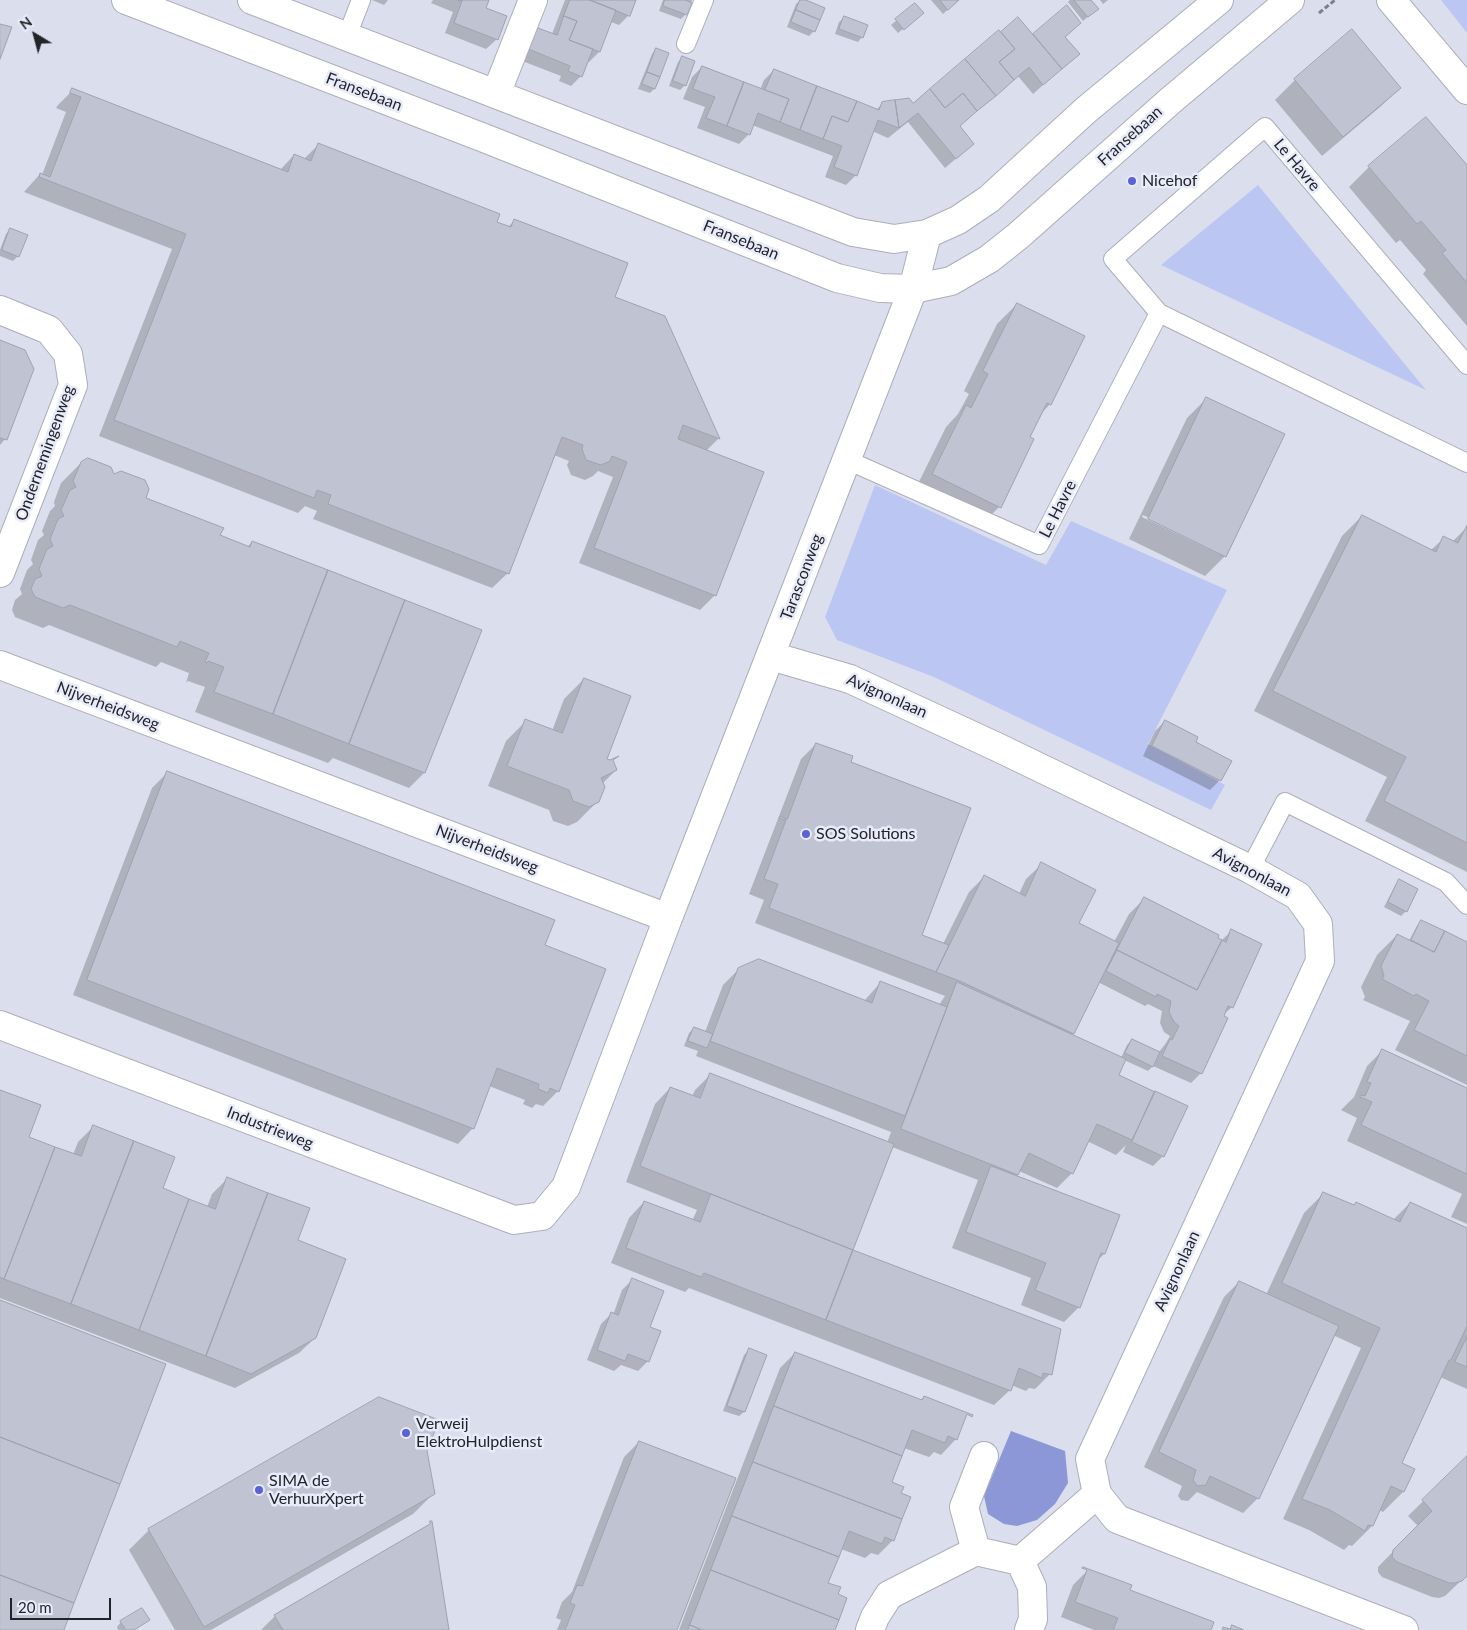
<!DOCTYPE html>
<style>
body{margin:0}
#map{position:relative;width:1467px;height:1630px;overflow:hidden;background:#dbdeec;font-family:Lato,sans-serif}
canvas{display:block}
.north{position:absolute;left:10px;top:10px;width:50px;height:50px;-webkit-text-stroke:4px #e8ebf9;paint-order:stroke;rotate:323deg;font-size:14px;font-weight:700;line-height:20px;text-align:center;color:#232429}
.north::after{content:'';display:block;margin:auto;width:18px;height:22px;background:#232429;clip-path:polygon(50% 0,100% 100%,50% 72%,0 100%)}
.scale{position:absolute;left:10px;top:1598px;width:101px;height:22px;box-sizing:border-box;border:2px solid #232429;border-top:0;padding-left:6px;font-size:15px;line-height:18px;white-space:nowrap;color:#232429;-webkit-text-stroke:4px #e8ebf9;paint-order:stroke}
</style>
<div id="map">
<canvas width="1467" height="1630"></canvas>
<div class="north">N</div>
<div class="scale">20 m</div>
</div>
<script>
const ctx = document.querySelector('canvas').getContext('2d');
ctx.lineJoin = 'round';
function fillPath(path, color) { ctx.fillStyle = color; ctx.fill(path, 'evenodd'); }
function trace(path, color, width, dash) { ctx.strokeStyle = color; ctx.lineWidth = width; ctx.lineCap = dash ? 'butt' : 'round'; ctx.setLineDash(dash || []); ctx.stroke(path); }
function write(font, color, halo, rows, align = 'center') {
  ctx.font = font + ' Lato,sans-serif'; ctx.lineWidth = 5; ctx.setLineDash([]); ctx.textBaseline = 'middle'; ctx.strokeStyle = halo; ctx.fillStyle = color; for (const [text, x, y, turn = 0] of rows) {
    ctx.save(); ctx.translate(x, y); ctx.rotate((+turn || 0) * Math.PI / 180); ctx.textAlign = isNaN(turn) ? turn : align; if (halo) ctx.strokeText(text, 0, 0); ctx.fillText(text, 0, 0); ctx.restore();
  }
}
const green = new Path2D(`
 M1441 0H1467V33Z
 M1258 185 1426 390 1161 265Z
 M875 485 1046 565 1071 521 1227 590 1148 744 1225 785 1211 810 934 677 837 640 825 617Z`);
const forest = new Path2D(`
 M1011 1431 1065 1451 1068 1483 1055 1504 1037 1520 1017 1526 1004 1524 988 1514 984 1496Z`);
const shadow = new Path2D(`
 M372 0H388L384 5Z
 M433 0H487L484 9 497 39 486 49 445 33 453 12 431 3Z
 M565 0H635L629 15 619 25 611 22 599 52 589 62 587 61 581 76 571 86 559 81 561 76 517 59 525 38 552 34Z
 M663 0H692L686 14 681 19 659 11Z
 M801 0H802L814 31 809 36 787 27 796 4Z
 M931 0H958L943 14Z
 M1070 0H1090L1092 13 1083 21 1068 2Z
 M1100 0H1108L1103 4Z
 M915 5 917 18 898 33 891 25Z
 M1067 7 1064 37 1078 54 1033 94 1018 76 959 126 973 144 945 168 908 122 888 138 872 131 856 175 846 185 825 177 833 156 752 125 749 134 739 144 697 128 705 107 683 99 692 77 702 67 760 90 764 80 774 70 876 110 882 104 913 105 1018 19 1032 36Z
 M844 18 862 37 858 42 835 34 839 22Z
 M656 49 654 89 650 93 638 89 652 54Z
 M683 58 685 85 680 90 669 86 678 62Z
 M1295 80 1400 88 1380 107 1322 156 1275 100Z
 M73 90 280 170 294 155 304 159 318 145 508 227 515 220 613 298 664 317 718 439 706 451 715 595 700 610 579 563 613 477 598 471 593 476 585 480 571 475 567 465 569 461 554 455 508 573 492 588 313 519 317 511 305 506 298 513 99 436 172 249 24 192 40 174 42 175 66 112 56 108 58 105Z
 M1426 118 1467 167V326L1423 274 1426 270 1400 240 1396 243 1349 187 1369 167Z
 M11 229 18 256 13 261 0 256V250L6 234Z
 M1017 304 1050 404 1039 416 999 507 979 527 913 494 946 427 958 414 969 394 964 391 997 324Z
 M0 342 5 439 0 445Z
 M1207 398 1225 556 1205 576 1129 539 1187 418ZM1143 515 1219 552V554L1142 517Z
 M81 463 114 475 144 498 219 536 247 547 252 542 480 630 424 773 409 788 333 758 328 763 195 712 205 687 188 681 186 683 189 673 161 662 156 667 49 625 43 628 15 617 12 610 15 600 22 594 20 589 27 570 33 564 31 560 38 540 44 535 42 531 50 511 55 506 54 502 61 483Z
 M1362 516 1431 550 1444 538 1452 542 1467 527V872L1365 821 1387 777 1254 711 1342 536Z
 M584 679 605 761 616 770 602 784 598 801 577 822 568 826 553 821 549 810 488 786 506 741 526 721 552 731 564 699Z
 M1165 721 1194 743 1220 780 1210 790 1143 756 1155 731Z
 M816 744 850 763 920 935 943 944 969 892 984 877 1019 894 1026 879 1042 864 1078 924 1114 942 1129 914 1144 899 1221 941 1231 931 1232 1007 1222 1016 1201 1073 1191 1083 1153 1066 1148 1071 1124 1060 1117 1076 1155 1094 1163 1156 1153 1166 1123 1152 1126 1145 1116 1155 1087 1141 1072 1173 1057 1188 1019 1171 1016 1177 1104 1254 1097 1261 1079 1307 1064 1322 1021 1305 1031 1278 952 1248 978 1180 892 1147 852 1251 1050 1374 1035 1389 1029 1388 1026 1391 1011 1385 1010 1390 994 1405 689 1288 685 1292 611 1263 629 1218 644 1202 692 1221 697 1210 626 1182 655 1104 670 1088 692 1097 695 1090 710 1075 887 1143 891 1132 696 1056 698 1051 684 1046 689 1033 694 1028 705 1032 723 985 739 969 864 1001 881 982 939 1005 945 996 755 923 764 900 749 894 801 759ZM1098 982 1145 1006 1148 1004 1162 1011 1160 1023 1164 1032 1170 1036 1166 1043 1159 1052 1132 1040 1127 1045 1121 1058 1072 1035Z
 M168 772 543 946 558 1091 543 1106 536 1104 532 1108 523 1104 525 1100 489 1086 473 1128 458 1144 73 995 152 788Z
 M1400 881 1406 911 1401 916 1384 907 1395 886Z
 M1422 921 1467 943V1085L1395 1050 1410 1021 1363 1000 1365 997 1361 987 1377 955 1397 935 1409 941 1417 926Z
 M1382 1051 1467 1089V1224L1451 1217 1462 1194 1347 1141 1357 1118 1341 1110 1354 1097 1367 1066Z
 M0 1091 27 1138 73 1155 78 1142 93 1127 161 1189 207 1207 212 1194 228 1178 296 1241 315 1338 299 1353 235 1388 0 1298Z
 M1324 1193 1393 1220 1410 1203 1467 1229V1389L1440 1377 1400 1464 1413 1470 1403 1492 1383 1512 1379 1510 1372 1526 1352 1546 1349 1545 1344 1550 1309 1530 1283 1519 1361 1348 1333 1335 1258 1498 1243 1513 1197 1492 1188 1501 1181 1500 1178 1496 1182 1486 1144 1467 1224 1297 1239 1282 1266 1295 1304 1213Z
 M632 1280 649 1328 648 1361 638 1371 621 1365 614 1371 587 1360 601 1324 611 1314 613 1315 622 1290Z
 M749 1350 765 1356 744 1412 739 1416 723 1411 744 1355Z
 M795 1353 920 1401 924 1397 956 1439 941 1455 934 1452 929 1457 904 1448 890 1483 900 1494 893 1540 878 1555 871 1553 865 1558 841 1549 827 1584 837 1595 834 1630H679L780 1368Z
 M639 1442 676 1630H557L561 1620 556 1618 562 1602 572 1592 624 1457Z
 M1467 1458V1575L1445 1596 1439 1598 1432 1597 1382 1577 1378 1572V1567L1418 1526 1408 1516Z
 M433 1494 413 1514 211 1630H175L129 1550 149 1530Z
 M1088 1570 1128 1590 1210 1630H1094L1061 1617 1073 1585Z
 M275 1616 448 1630H261Z
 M148 1620 135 1630H118L117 1627 121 1622Z`);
const building = new Path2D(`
 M458 0H489L486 8 507 16 498 40 454 23 462 1Z
 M570 0H590L616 10 600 52 569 40 577 21 564 16Z
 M590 0H636L630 16Z
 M665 0H685L692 3 687 15 663 6Z
 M800 0H806L825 8 820 20 796 10Z
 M940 0H959L948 10Z
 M1074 0H1091L1099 9 1088 17Z
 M915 3 924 13 904 30 895 19Z
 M1067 5 1081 23 1065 37 1080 54 1062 69 1033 34Z
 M796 10 820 20 815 32 791 22Z
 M564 16 577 21 569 40 593 49 582 77 568 71 570 66 526 48 535 27 557 35Z
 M844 16 868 25 863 38 839 29Z
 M1018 17 1062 69 1043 85 1029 67 1014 80 999 62 1015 49 1001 32Z
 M0 24 12 27 0 59Z
 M1352 29 1401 88 1343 137 1294 79Z
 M999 30 1015 49 999 62 1014 80 996 96 965 59Z
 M656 48 669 53 660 77 647 72Z
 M682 56 695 61 686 86 673 81Z
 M965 59 996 96 977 111 963 93 945 108 930 89Z
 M702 66 744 82 727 126 706 118 715 97 693 89Z
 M774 69 817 86 800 130 780 122 789 99 765 90Z
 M647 72 660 77 655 89 642 84Z
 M744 82 789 99 780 122 758 113 750 135 727 126Z
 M817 86 857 101 848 122 832 116 823 139 800 130Z
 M72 88 288 172 294 154 311 161 318 143 500 214 497 222 511 227 514 219 628 263 615 297 665 316 720 439 683 425 678 439 764 472 716 596 594 548 627 462 612 456 610 461 601 465 586 460 582 449 583 445 562 437 509 574 328 504 331 495 317 490 314 498 114 420 186 234 39 177 40 173 50 177 81 97 70 93Z
 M930 89 945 108 963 93 977 111 960 126 974 144 956 159 918 113 899 128 895 100 909 98 913 103Z
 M895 100 899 128 878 120 857 176 834 167 842 146 823 139 832 116 848 122 857 101 879 110 882 102Z
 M1426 117 1467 165V283L1442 253 1446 250 1421 221 1417 224 1368 166Z
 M10 228 28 235 19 257 2 250Z
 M1017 303 1085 336 1051 405 1047 403 1030 437 1034 439 1001 508 932 474 966 405 971 408 988 374 983 371Z
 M0 340 25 350 34 369 7 440 0 438Z
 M1206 397 1285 434 1226 557 1148 519Z
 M88 458 111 467 114 474 121 471 145 480 149 489 146 498 224 528 220 535 250 547 252 541 328 570 273 714 214 692 224 667 208 661 207 663 205 662 209 653 180 641 177 647 70 605 63 608 35 597 31 589 35 579 42 576 39 569 47 549 53 546 50 539 58 519 64 516 61 510 70 490 76 487 73 481 81 462Z
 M1362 515 1436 552 1443 536 1458 543 1467 525V843L1384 801 1406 757 1273 691Z
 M328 570 405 600 349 744 273 714Z
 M405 600 482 630 425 773 349 744Z
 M584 678 631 696 607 759 610 760 619 756 613 760 617 770 601 778 605 787 599 802 589 807 573 801 569 790 507 766 525 719 562 733Z
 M1165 720 1198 737 1196 742 1232 761 1221 781 1152 746Z
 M816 743 853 756 851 762 971 808 922 935 949 945 936 972 769 908 778 884 764 879 786 820 779 818 780 816 787 819Z
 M167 771 555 920 545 945 606 969 559 1092 550 1088 548 1093 538 1089 539 1084 497 1068 474 1129 87 980Z
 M1041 862 1096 890 1079 923 1119 943 1074 1034 962 982 936 972 984 875 1025 896Z
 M1399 879 1418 889 1407 912 1388 902Z
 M1144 897 1219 935 1218 938 1222 940 1197 990 1117 950Z
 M1421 920 1445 931 1434 952 1411 940Z
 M1231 929 1262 944 1233 1008 1228 1006 1224 1016 1228 1018 1202 1074 1162 1056 1170 1039 1172 1040 1179 1026 1174 1022 1169 1012 1171 1001 1157 994 1156 997 1106 971 1117 950 1197 990 1222 940 1226 942Z
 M1445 931 1467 942V1056L1414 1030 1429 1001 1416 994 1414 996 1382 979 1384 976 1381 966 1397 934 1434 952Z
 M759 959 872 1003 880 981 947 1007 905 1116 710 1041 738 968Z
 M957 982 1126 1059 1119 1075 1155 1092 1132 1140 1097 1124 1073 1174 1029 1153 1018 1175 901 1129Z
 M694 1027 713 1034 707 1048 688 1041Z
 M1132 1039 1160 1052 1153 1067 1125 1053Z
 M1382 1049 1467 1088V1174L1361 1125 1372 1102 1360 1097 1361 1095 1365 1096 1371 1083 1367 1082Z
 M710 1073 894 1144 853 1250 640 1166 670 1087 700 1098Z
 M0 1090 41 1105 29 1137 55 1147 4 1279 0 1277Z
 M1155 1091 1188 1106 1164 1157 1132 1142Z
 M93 1125 134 1141 71 1304 4 1279 55 1147 81 1156Z
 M134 1141 175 1157 163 1188 189 1199 139 1330 71 1304Z
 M991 1166 1120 1215 1105 1254 1101 1253 1080 1308 1035 1290 1046 1263 966 1232Z
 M227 1177 268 1193 206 1356 139 1330 189 1199 215 1209Z
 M1323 1192 1354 1205 1356 1202 1400 1222 1410 1202 1467 1228V1326L1451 1360H1449L1402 1463 1415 1469 1404 1492 1391 1486 1373 1526 1368 1525 1365 1531 1330 1510 1302 1499 1380 1328 1282 1283Z
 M268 1193 310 1208 298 1240 346 1259 316 1338 251 1374 206 1356Z
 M711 1194 853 1250 826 1320 704 1273 701 1277 626 1248 644 1201 700 1222Z
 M853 1250 1061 1329 1052 1375 1043 1373 1042 1378 1019 1368 1011 1391 826 1320Z
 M632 1278 664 1291 650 1327 661 1331 649 1362 628 1354 625 1361 597 1350 611 1312 618 1315Z
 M1239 1281 1339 1326 1259 1499 1210 1476 1206 1485 1197 1486 1193 1480 1196 1470 1159 1452Z
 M0 1300 166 1364 120 1484 0 1437Z
 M1467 1337V1367L1455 1362Z
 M749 1348 767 1355 745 1412 727 1406Z
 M795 1352 922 1400 924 1396 973 1415 972 1417 967 1414 957 1440 948 1436 945 1443 912 1430 902 1456 774 1406Z
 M379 1397 439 1420 427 1451 435 1494 204 1627 148 1529Z
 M774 1406 902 1456 892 1482 904 1487 901 1493 911 1497 902 1519 753 1462Z
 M0 1437 120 1484 74 1603 0 1575Z
 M639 1441 736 1478 677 1630H565L575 1605 570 1603 577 1585 582 1586Z
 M1467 1456V1576L1462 1581 1455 1583H1449L1397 1562 1392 1557 1393 1550 1432 1511 1422 1500Z
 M753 1462 902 1519 894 1541 885 1537 882 1544 849 1531 839 1557 732 1516Z
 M732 1516 839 1557 828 1583 841 1587 838 1594 847 1598 839 1620 711 1570Z
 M430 1521H432L449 1630H283L274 1615 430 1524Z
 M1083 1567 1132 1585 1130 1590 1214 1622 1211 1630H1113L1118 1618 1075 1602 1087 1570 1082 1568Z
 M711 1570 839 1620 835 1630H702L690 1625Z
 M0 1575 74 1603 64 1630H0Z
 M142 1608 150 1620 134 1630H126L120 1621Z
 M690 1625 702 1630H688Z
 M1232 1625 1244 1630H1222L1223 1627 1230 1629Z`);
const path = new Path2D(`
 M1319 13 1335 0`);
const service = new Path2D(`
 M347 36 361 0
 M686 44 704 0
 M1467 365 1265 127 1113 259 1159 313 1467 463
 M847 460 1039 545 1159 313
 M1250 869 1285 802 1446 882 1467 905`);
const minor = new Path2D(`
 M1391 0 1467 90
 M496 94 533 0
 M0 310 49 330 68 354 73 385 0 573
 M771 656 850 679 997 747 1250 869 1298 896 1318 924 1320 961 1090 1459 1097 1494 1117 1519 1404 1630
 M0 665 668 918 566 1187 542 1216 514 1220 0 1025
 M668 918 913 289 927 234
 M976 1551 964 1507 984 1456
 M1020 1561 1097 1494
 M1020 1561 1032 1587 1033 1619 1029 1630
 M870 1630 875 1617 889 1595 976 1551 1020 1561`);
const tertiary = new Path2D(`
 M126 0 484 138 837 278 880 288 913 289 951 281 989 259 1018 236 1170 101 1290 0
 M252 0 853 232 894 239 927 234 958 220 989 199 1086 110 1219 0`);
const markers = [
 [1132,181,5,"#5962d9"],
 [806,834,5,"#5962d9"],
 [406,1433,5,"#5962d9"],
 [259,1490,5,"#5962d9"]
];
const streetNames = [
 ["Fransebaan",364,92,21],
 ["Fransebaan",1130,136,-42],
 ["Le Havre",1297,165,50],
 ["Fransebaan",741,240,22],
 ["Ondernemingenweg",45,453,-70],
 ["Le Havre",1058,509,-63],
 ["Tarasconweg",802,577,-69],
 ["Avignonlaan",887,696,24],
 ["Nijverheidsweg",108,706,21],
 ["Nijverheidsweg",487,849,21],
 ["Avignonlaan",1252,872,28],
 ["Industrieweg",270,1128,21],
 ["Avignonlaan",1177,1271,-65]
];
const poiNames = [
 ["Nicehof",1142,181],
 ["SOS Solutions",816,834],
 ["Verweij",416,1424],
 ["ElektroHulpdienst",416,1442],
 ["SIMA de",269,1481],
 ["VerhuurXpert",269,1499]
];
fillPath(green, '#bcc6f3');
fillPath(forest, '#8b97d6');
fillPath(shadow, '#0003');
fillPath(building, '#c0c3d1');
trace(building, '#9fa2af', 1);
trace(service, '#abaebb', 20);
trace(minor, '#abaebb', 30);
trace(tertiary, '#abaebb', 30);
trace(path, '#7e8089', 3, [5, 2.5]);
trace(service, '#fff', 18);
trace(minor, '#fff', 28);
trace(tertiary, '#fff', 28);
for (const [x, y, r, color] of markers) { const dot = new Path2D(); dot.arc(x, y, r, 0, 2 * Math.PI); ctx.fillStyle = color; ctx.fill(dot); trace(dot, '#e8ebf9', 2); }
write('16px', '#232429', '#e8ebf9', streetNames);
write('16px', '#232429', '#e8ebf9', poiNames, 'left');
</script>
